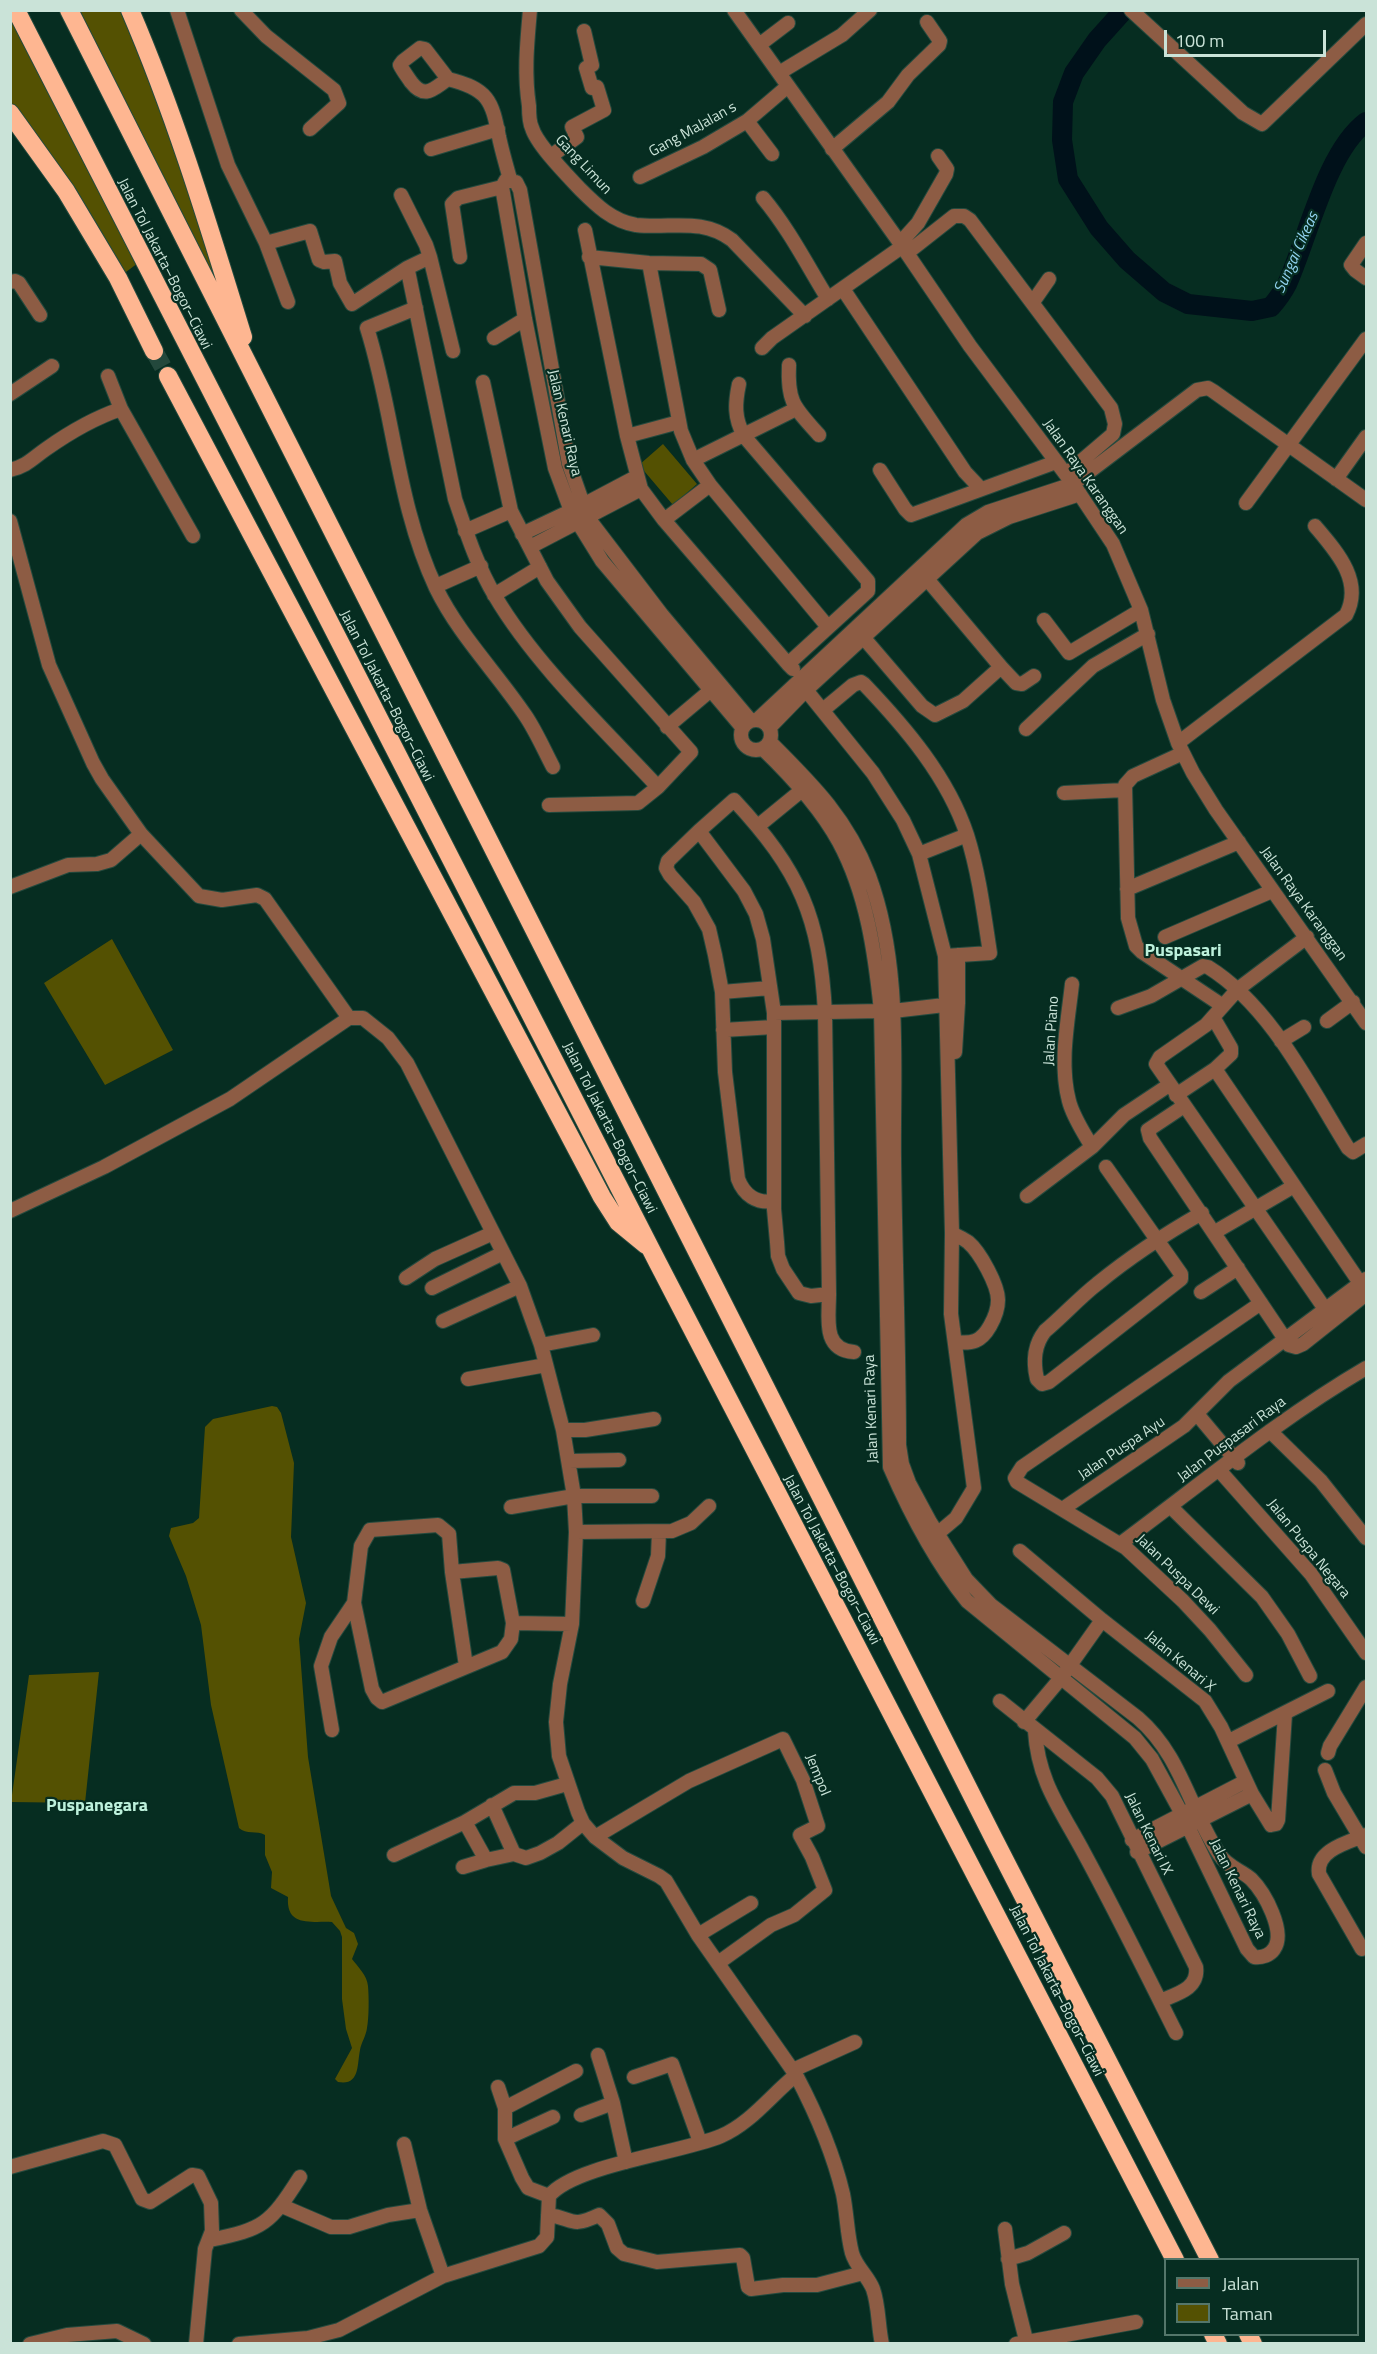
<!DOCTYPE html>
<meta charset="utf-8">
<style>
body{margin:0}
#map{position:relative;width:1377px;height:2354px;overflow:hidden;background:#062d21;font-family:"Titillium Web",sans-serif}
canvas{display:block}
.frame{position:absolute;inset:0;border:12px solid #cae3d8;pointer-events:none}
.legend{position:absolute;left:1164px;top:2258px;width:195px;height:78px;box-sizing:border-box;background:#062d21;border:2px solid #54766a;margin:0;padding:8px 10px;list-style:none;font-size:18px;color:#cae3d8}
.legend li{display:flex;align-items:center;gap:12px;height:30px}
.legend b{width:30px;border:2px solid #54766a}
.scale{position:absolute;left:1164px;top:30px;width:162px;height:27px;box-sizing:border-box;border:3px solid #cae3d8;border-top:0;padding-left:8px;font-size:18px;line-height:21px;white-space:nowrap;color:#cae3d8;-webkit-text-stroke:4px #062d21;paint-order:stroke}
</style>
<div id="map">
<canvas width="1377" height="2354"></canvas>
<div class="frame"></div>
<ul class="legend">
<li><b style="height:8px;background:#8d5c44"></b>Jalan</li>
<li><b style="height:16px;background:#545102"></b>Taman</li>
</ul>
<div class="scale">100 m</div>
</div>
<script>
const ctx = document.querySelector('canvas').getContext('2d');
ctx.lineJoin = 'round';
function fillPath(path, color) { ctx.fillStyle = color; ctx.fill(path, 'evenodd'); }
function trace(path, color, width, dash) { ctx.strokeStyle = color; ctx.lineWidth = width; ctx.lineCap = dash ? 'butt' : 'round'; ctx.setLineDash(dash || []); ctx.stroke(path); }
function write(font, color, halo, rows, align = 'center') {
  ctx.font = font + ' "Titillium Web",sans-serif'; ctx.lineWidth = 4.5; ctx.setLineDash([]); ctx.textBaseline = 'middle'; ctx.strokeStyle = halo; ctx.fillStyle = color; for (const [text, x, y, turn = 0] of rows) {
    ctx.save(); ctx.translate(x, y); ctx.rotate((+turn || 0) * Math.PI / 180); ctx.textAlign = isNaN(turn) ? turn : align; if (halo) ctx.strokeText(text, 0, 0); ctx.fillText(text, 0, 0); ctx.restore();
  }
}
const green = new Path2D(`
 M10 11 142 260 118 278 11 113Z
 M69 11H130L258 384Z
 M663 444 697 484 673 505 639 465Z
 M112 939 173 1050 105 1085 44 983Z
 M272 1406 277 1407 281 1413 294 1463 291 1537 306 1603 299 1639 308 1757 331 1896 346 1928 354 1933 358 1944 352 1959C358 1967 367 1975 368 1986 369 1997 369 2018 367 2028 366 2036 361 2043 360 2050 357 2065 360 2086 338 2082L335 2079 352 2048 346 2029 342 1999V1937L340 1931 332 1922C310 1921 286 1927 288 1897L271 1888 272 1872 265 1855V1835C257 1830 246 1835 239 1828L211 1705 201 1625 186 1576 169 1536 171 1528 193 1523 199 1518 205 1427 213 1419Z
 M99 1672 85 1803 11 1802 29 1675Z`);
const river = new Path2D(`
 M1124 10 1097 40 1074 73 1063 102 1062 140 1068 179 1099 228 1127 260 1164 292 1188 304 1252 311 1271 307C1277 300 1283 292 1287 284 1308 238 1326 152 1366 122`);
const highwayTunnel = new Path2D(`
 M154 351 168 376`);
const minor = new Path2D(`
 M177 10 228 165 266 243 288 302
 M241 10 266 36 334 90 339 103 310 129
 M530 10C527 44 524 73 529 106 529 113 529 122 532 128 537 145 567 175 580 189 596 205 612 221 636 225 671 229 701 217 732 240L805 316
 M734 10 900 243 970 346 1073 484 1113 544 1141 610 1163 700 1178 743 1193 773 1216 810 1366 1023
 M1131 10 1243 113 1262 124 1366 24
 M759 45 788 23
 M420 48 425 49 448 79C433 89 425 100 411 82 407 76 403 71 400 65L403 61Z
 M779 73 842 35 870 10
 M448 79C488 89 492 100 499 137 502 151 506 165 510 179
 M747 121 772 154
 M431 149 498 129
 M832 149 888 102 908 75 939 45 940 41 927 22
 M551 156 577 137 572 127 604 110 597 87 592 88 586 68 592 65 584 31
 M640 177 703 147 747 121 788 86
 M763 198C789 229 807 265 828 299
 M585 230 627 436 641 489 664 520 788 664
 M266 243 310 231 319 260 324 262 335 261 340 283 352 304 407 268 430 257 426 245 401 195
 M900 243 918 223 946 174 947 169 938 156
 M1366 243 1351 265 1355 270 1366 278
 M907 253 954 216H964L970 220 1111 408 1115 424 1113 434 1066 474
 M430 257 453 351
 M460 257 452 204 458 198 502 187
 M589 257 649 263 701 264 710 270 719 310
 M649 263 681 431 693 460 710 485 828 627
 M408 271 455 499C466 531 477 566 495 596 535 664 604 729 658 787
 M10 282 15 281 19 283 40 315
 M843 289 965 472 981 489
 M1033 302 1049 279
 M416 308 367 328C394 413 397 505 436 588 459 635 496 672 525 715 536 731 544 750 553 767
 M494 338 525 319
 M762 348 772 338 903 246
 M789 365C787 403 795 408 819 435
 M108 376 121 409 193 536
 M483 382 511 511 547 581 580 627 691 752 658 787 638 803 549 805
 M739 384C735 403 734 418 744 436L868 581V591L788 664 793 669
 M10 394 52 366
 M627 436 679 422
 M693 460 796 409
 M10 470C27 466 33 458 46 449 70 432 94 418 121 409
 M880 470 905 509 911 515 1056 462
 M1336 479 1366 437
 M1246 503 1366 339
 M664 520 710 485
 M10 521 49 665 93 763 102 779 141 834 199 896 222 900 257 895 265 899 349 1018
 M465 531 511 511
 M522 534 583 505 636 477
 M530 547 641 489
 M436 586 481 566
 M494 595 540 567
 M1044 620 1069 653 1141 610
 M863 637 922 706 935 715 963 701 1001 667 927 579
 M1001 667 1016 683 1022 684 1034 676
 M806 690 873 773 903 820 919 854 945 956 952 1233 951 1314 974 1488 956 1518 937 1534
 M823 710 853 685 861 682 864 684C905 727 948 777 967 835 979 873 984 914 990 953L945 956
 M758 719 966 525 988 512 1073 484 1197 390 1208 388 1213 391 1366 500
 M741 735a15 15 0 1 1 30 0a15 15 0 1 1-30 0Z
 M667 727 711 690
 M742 727 602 561 571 511 555 468 525 319 502 187 506 180 516 182 520 190 569 464 588 518 662 615 750 720
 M770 727 806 690 977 533 1009 517 1080 494
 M1026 729 1093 666 1148 634
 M1178 743 1346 615C1364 581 1336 551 1315 526
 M763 749C791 776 820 807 839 842 867 894 875 953 881 1011L890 1467C910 1513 935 1561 967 1601L1135 1738 1152 1759 1182 1814 1247 1949 1254 1957C1262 1958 1270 1955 1274 1949 1286 1932 1265 1893 1251 1879 1241 1870 1227 1867 1219 1854 1189 1808 1181 1755 1138 1718L991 1605 966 1579 930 1522 909 1483 902 1464 899 1445C899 1350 895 1254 894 1159 893 1065 902 965 869 876 847 818 812 784 770 742
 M1183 753 1133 776 1125 785 1128 918 1136 946 1142 952 1223 1006
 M1064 793 1124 790
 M758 826 802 790
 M699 831 668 861 666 868 670 875 694 902 709 929 715 955 722 992 725 1072 738 1179C744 1195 757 1204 774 1201
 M919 854 967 835
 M10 887 68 865 97 864 111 860 141 834
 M1127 889 1239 842
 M1165 937 1272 891
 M1307 937 1238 989 1206 1025 1160 1057 1156 1064 1325 1309
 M1072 984C1068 1021 1059 1063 1069 1101 1073 1117 1084 1133 1092 1147
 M722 992 770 988
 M1118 1008 1151 996 1203 966 1208 967C1271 1006 1310 1087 1348 1148L1353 1152 1366 1144
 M893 1011 953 1004
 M774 1013 881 1011
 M1327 1021 1353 1002
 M723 1030 774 1027
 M1281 1041 1304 1027
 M955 1052 958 1003V955
 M1215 1069 1360 1283
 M1176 1095 1215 1069 1231 1054V1048L1213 1017
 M1184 1106 1148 1130 1150 1138 1289 1345 1296 1347 1303 1344 1366 1294
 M1106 1167 1181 1274V1279L1049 1382 1042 1384 1037 1379C1033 1362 1034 1345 1045 1331 1063 1316 1079 1298 1097 1284 1131 1256 1165 1234 1202 1213
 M1027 1196 1092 1147 1124 1115 1169 1085
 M10 1211 104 1167 230 1099 349 1018H363L388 1038 407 1063 520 1286 541 1345 563 1430 574 1496 576 1532 572 1624 560 1684 556 1722 559 1756 578 1812 583 1823 595 1837 623 1858 659 1876 666 1881 698 1935 796 2075C771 2095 751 2123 721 2136 681 2153 574 2165 549 2196L547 2237 539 2246 443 2276 339 2330 308 2338 239 2344
 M1215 1232 1294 1186
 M952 1233C957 1236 964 1239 968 1242 980 1252 998 1285 998 1300 998 1309 994 1319 990 1326 981 1342 972 1344 955 1342
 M406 1278 435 1259 493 1233
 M432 1288 503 1253
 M1201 1292 1238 1268
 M829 1294 811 1296 799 1293 783 1269 778 1256 777 1242 774 1209V1013L763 939 756 914 744 891 699 831 734 800C800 871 820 917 825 1013L829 1294C829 1318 822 1350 854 1352
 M443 1321 520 1286
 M541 1345 593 1335
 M468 1379 546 1365
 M1197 1414 1238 1463
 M563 1430H585L654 1419
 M1270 1431 1321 1481 1366 1538
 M569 1461 619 1460
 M1219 1470 1311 1574 1366 1653
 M511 1507 574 1496H652
 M1171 1507 1262 1597 1288 1634 1310 1676
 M1064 1508 1184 1426 1229 1381 1366 1279
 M576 1532 672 1531 691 1523 709 1506
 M1120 1544C1201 1484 1279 1419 1366 1368
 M1020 1551 1102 1620 1205 1701 1221 1727 1252 1794 1271 1825 1276 1824 1278 1820 1285 1714
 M452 1572 498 1568 503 1570 513 1623
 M643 1601 658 1556 659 1532
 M354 1603 372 1689 377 1698 382 1702 502 1652 511 1639 513 1623 572 1624
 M1246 1675 1210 1630 1183 1601 1126 1548 1017 1482 1015 1478 1022 1467 1261 1303
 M1000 1701 1097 1778 1112 1796 1196 1967C1199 1989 1176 1994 1160 2001
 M1024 1722 1061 1678 1102 1620
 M332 1730 321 1666 331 1637 354 1603 361 1546 370 1530 438 1525 449 1534 452 1572 466 1666
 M1035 1731C1038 1781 1061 1810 1084 1853 1116 1912 1146 1973 1176 2033
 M1229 1741 1328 1691
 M1328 1753 1330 1746 1366 1687
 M1325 1770 1334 1793 1366 1847
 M492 1805 514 1854
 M465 1822 514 1793H535L567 1784
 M595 1837 689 1781 783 1739 803 1780 818 1826 800 1835 812 1857 825 1890 794 1915 771 1925 718 1963
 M1132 1840 1246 1781
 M1137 1852 1252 1794
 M394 1855 465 1822 486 1860 514 1854 526 1858 540 1853 558 1843 583 1823
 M463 1867 486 1860
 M698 1935 751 1903
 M1362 1949 1319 1874C1315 1850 1349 1842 1366 1835
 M598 2055 613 2103 626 2162
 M793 2070 855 2042
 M796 2075C816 2113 833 2152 843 2194 847 2214 847 2234 852 2253 856 2267 868 2276 873 2289 879 2306 878 2326 882 2344
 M634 2077 672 2064 700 2142
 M498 2087 505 2108V2139L522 2178 528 2188 549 2196
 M505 2108 576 2071
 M581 2115 613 2103
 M505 2139 553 2117
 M404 2144 420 2210 443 2276
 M10 2167 103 2141 115 2145 142 2199 150 2202 192 2175 198 2176 211 2203 212 2231 205 2249 196 2344
 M282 2206 331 2227H349L388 2215 420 2210
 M548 2215C574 2218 569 2229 599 2215L608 2224 617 2248 624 2254 657 2262 740 2255 743 2258 748 2287 751 2289 783 2285H817L863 2273
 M1005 2229 1012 2284 1027 2344
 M210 2240C264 2229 270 2224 300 2177
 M1008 2259 1028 2253 1064 2233
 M30 2344 67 2335 117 2331 144 2344
 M1016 2344 1136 2322`);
const highway = new Path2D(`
 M16 10C396 763 787 1511 1175 2260
 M69 10 995 1841 1210 2260
 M130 10C176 117 209 227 243 337
 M10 113 66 191 118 278 154 351
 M168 376 602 1197 618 1222 646 1245
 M1213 2334 1218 2344
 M1248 2334 1253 2344`);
const streetNames = [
 ["Gang MaJalan s",693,130,-29],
 ["Gang Limun",583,165,47],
 ["Jalan Tol Jakarta–Bogor–Ciawi",164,264,63],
 ["Jalan Kenari Raya",564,423,77],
 ["Jalan Raya Karanggan",1085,477,55],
 ["Jalan Tol Jakarta–Bogor–Ciawi",386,696,63],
 ["Jalan Raya Karanggan",1303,904,54],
 ["Jalan Piano",1052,1031,-86],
 ["Jalan Tol Jakarta–Bogor–Ciawi",609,1128,63],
 ["Jalan Kenari Raya",872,1409,-92],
 ["Jalan Puspasari Raya",1232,1440,-37],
 ["Jalan Puspa Ayu",1122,1449,-34],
 ["Jalan Puspa Negara",1308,1549,51],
 ["Jalan Tol Jakarta–Bogor–Ciawi",831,1560,62],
 ["Jalan Puspa Dewi",1177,1575,44],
 ["Jalan Kenari X",1180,1662,40],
 ["Jempol",817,1775,68],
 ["Jalan Kenari IX",1148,1834,64],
 ["Jalan Kenari Raya",1237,1889,64],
 ["Jalan Tol Jakarta–Bogor–Ciawi",1056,1991,63]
];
const waterNames = [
 ["Sungai Cikeas",1297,253,-66]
];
const quarterNames = [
 ["Puspasari",1183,952],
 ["Puspanegara",97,1807]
];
fillPath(green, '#545102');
trace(river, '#00111a', 20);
trace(highwayTunnel, '#23483c', 18, [18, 9]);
trace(minor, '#254a3e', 16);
trace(highway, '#254a3e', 20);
trace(minor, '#8d5c44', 14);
trace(highway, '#feb691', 18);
write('15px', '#cae3d8', '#062d21', streetNames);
write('italic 16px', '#92d3f0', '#062d21', waterNames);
write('bold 18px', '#bdf1dc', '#062d21', quarterNames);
</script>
